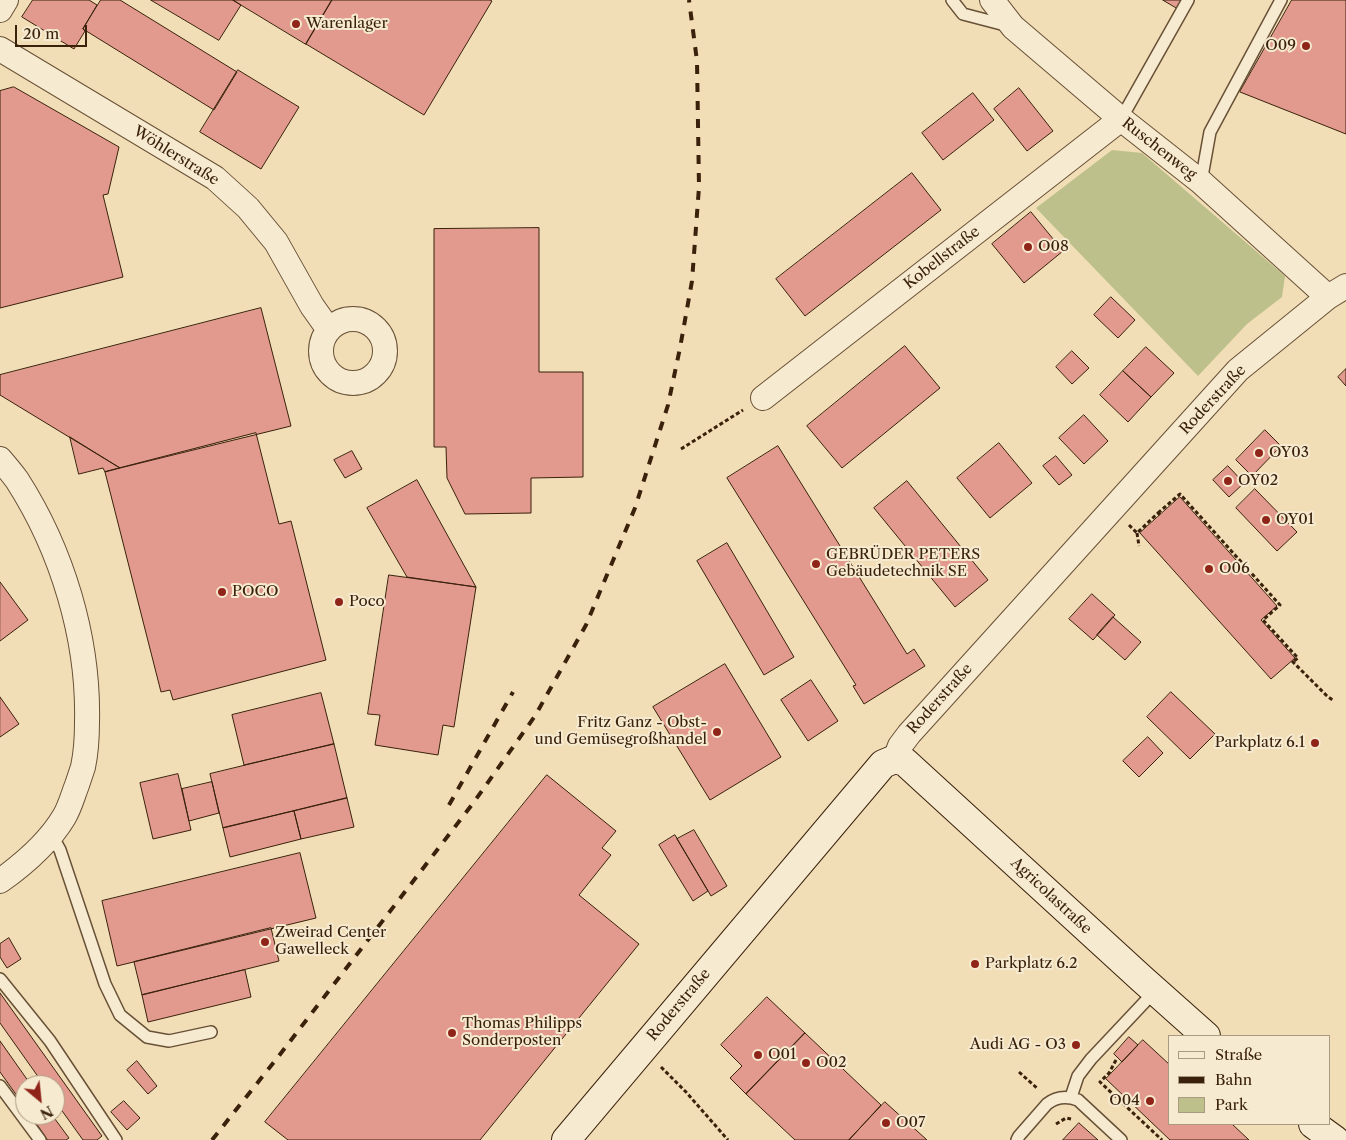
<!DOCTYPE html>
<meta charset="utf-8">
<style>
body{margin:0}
#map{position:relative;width:1346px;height:1140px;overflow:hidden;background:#f1deb6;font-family:"Libre Caslon Text",serif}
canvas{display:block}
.legend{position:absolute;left:1168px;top:1035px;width:162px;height:90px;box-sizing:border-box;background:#f6ead0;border:1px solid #ab9a82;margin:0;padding:6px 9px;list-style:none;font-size:15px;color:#3a210c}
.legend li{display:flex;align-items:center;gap:10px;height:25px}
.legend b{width:25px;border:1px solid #ab9a82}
.north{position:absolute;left:15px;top:1075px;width:50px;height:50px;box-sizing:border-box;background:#f6ead0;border:1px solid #ab9a82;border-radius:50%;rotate:152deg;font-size:14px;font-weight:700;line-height:20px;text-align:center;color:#3a210c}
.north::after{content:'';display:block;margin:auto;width:18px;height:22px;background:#8f2418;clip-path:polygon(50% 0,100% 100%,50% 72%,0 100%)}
.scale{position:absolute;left:15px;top:25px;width:72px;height:22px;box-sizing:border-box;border:2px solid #3a210c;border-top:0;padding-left:6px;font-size:15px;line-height:18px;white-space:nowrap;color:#3a210c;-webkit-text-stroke:4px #f6ead0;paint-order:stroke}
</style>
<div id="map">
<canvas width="1346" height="1140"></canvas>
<ul class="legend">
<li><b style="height:6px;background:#f6ead0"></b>Straße</li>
<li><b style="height:6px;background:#3a210c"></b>Bahn</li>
<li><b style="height:14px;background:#bec08b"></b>Park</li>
</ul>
<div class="north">N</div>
<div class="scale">20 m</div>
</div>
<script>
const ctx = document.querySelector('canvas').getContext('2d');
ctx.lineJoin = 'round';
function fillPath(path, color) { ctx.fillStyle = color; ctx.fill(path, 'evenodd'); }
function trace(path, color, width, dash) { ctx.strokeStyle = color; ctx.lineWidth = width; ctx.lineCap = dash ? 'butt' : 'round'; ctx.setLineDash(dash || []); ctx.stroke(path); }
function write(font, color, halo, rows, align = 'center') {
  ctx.font = font + ' "Libre Caslon Text",serif'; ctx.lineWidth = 4; ctx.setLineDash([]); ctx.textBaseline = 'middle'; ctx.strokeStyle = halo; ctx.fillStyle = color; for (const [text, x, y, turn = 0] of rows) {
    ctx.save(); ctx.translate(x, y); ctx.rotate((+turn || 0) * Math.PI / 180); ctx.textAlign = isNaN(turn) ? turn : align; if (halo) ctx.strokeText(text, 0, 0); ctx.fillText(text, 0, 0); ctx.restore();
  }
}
const green = new Path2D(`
 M1112 150 1142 153 1285 276 1282 297 1247 324 1198 376 1036 208Z`);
const building = new Path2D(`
 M33 0H89L97 5 83 29 85 31 74 49 22 17Z
 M101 0H120L237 72 214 110 83 29Z
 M151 0H233L241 5 219 40Z
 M233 0H332L306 44Z
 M332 0H490L492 1 424 115 306 44Z
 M1163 0H1181L1177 8Z
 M1292 0H1346V134L1240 92Z
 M238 70 299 107 261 169 200 132Z
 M14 87 119 147 108 194 103 195 123 277 0 308V91Z
 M1019 88 1053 131 1027 151 994 109Z
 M973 93 994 120 943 160 922 133Z
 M912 173 941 210 805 316 776 279Z
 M1031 212 1063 251 1024 283 992 244Z
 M539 228V372H583V477L531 478V513L465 514 447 478 446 447H434V229Z
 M1111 297 1135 320 1118 338 1094 315Z
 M261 308 291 426 120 468 0 395V375Z
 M905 346 940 388 842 468 807 426Z
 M1146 347 1174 373 1151 397 1123 371Z
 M1072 351 1089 368 1072 384 1056 367Z
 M1346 369V386L1338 377Z
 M1123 371 1151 397 1128 422 1100 395Z
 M1084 415 1108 441 1084 464 1059 438Z
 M1265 430 1281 446 1252 476 1236 460Z
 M256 433 279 524 291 521 326 660 173 700 170 690 161 692 105 472Z
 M70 437 120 468 105 472 103 468 79 474Z
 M999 443 1032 483 990 518 957 478Z
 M778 446 907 654 914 649 925 666 864 704 853 686 856 685 727 478Z
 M352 451 362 469 345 478 334 460Z
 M1056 456 1072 475 1059 485 1043 466Z
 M1228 466 1244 483 1229 497 1213 480Z
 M417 480 476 587 407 577 367 508Z
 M907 481 988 580 955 607 874 508Z
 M1255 489 1297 532 1277 551 1236 508Z
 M1180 497 1277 606 1261 620 1295 658 1271 679 1140 533Z
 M727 543 794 657 764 675 697 561Z
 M389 575 476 587 454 727 443 725 438 755 375 745 380 715 368 714Z
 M0 582 28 620 0 641Z
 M1092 594 1115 615 1093 640 1069 619Z
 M1113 617 1141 642 1125 660 1097 635Z
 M725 664 781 757 710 800 653 707Z
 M811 680 838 721 808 741 781 700Z
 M1171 692 1215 734 1190 759 1147 717Z
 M321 693 334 744 244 765 232 715Z
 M0 697 19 724 0 737Z
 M1148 737 1163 753 1139 777 1123 761Z
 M334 744 347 798 223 828 210 774Z
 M178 774 191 830 153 839 140 783Z
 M547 775 616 831 602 848 611 855 579 895 639 944 480 1140H288L265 1122Z
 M212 782 219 813 189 821 182 789Z
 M347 798 354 827 301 839 294 811Z
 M294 811 301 839 230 857 223 828Z
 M694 830 727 886 711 896 677 839Z
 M675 835 708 891 693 901 659 845Z
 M300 853 316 918 117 966 102 901Z
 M271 928 279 961 142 995 134 962Z
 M9 938 21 959 7 968 0 957V944Z
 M245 970 251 997 148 1022 142 995Z
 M0 993 102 1136 97 1140H83L55 1101V1085H44L0 1023Z
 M767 997 805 1033 746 1094 730 1078 742 1066 721 1045Z
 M805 1033 881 1105 849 1140H795L746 1094Z
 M1129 1037 1138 1045 1122 1062 1114 1054Z
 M1143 1040 1170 1065V1124H1232L1249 1140H1170L1106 1079Z
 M0 1041 31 1085H25V1107L0 1072Z
 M137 1061 157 1086 148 1094 127 1070Z
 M124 1101 140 1118 127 1130 111 1112Z
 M885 1102 927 1140H849Z
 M31 1115H52L69 1138 66 1140H48Z
 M1079 1123 1098 1140H1063Z`);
const path = new Path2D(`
 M681 449 743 410
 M1158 513 1180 494 1280 605 1263 620 1298 658 1293 662
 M1129 525 1137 533 1158 513 1160 515
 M1137 533 1139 546
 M1292 661 1327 696 1334 701
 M1116 1060 1109 1073 1100 1082 1162 1140
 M661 1067 686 1092 728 1140
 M1019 1072 1038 1089
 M1056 1124 1066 1118 1071 1119`);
const lane = new Path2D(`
 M952 0 963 14 1009 26
 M1121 119 1188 0
 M1201 182 1210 132 1281 0
 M51 834 60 850 105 984 120 1015 147 1037 169 1041 211 1032
 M0 979 50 1041 116 1140
 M0 1086 40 1140
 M1071 1097 1078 1076 1091 1059 1155 991
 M1017 1140 1019 1136 1047 1104C1057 1096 1067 1096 1078 1100L1121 1140`);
const street = new Path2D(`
 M992 0 1013 27 1121 119 1201 182 1328 297
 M0 10 6 0
 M0 49 215 178 248 208 276 242 312 306 329 330
 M321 351a32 32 0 1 1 64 0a32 32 0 1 1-64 0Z
 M763 398 1121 119
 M0 459C6 466 12 473 17 480 62 550 89 638 87 722 87 736 86 753 83 767 81 773 79 779 77 785 73 795 70 807 64 817 49 842 24 864 0 881
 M895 759 900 746 909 734 1238 370 1328 297 1346 286`);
const secondary = new Path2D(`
 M1313 1124 1335 1140
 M566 1140 883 764 895 759 905 762 1142 979 1206 1036`);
const rail = new Path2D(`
 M449 805 513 692
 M212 1140 278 1057 474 802 535 716 586 625 604 582 635 508 668 405 680 348 692 281 699 187 697 61 689 0`);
const markers = [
 [296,24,5,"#8f2418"],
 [1306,46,5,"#8f2418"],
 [1028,247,5,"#8f2418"],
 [1259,453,5,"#8f2418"],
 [1228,481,5,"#8f2418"],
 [1266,520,5,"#8f2418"],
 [816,564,5,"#8f2418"],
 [1209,569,5,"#8f2418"],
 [222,592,5,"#8f2418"],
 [339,602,5,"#8f2418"],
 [717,732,5,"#8f2418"],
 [1315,743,5,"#8f2418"],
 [265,942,5,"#8f2418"],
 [975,964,5,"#8f2418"],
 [452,1033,5,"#8f2418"],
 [1076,1045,5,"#8f2418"],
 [758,1055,5,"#8f2418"],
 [806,1063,5,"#8f2418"],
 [1150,1101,5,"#8f2418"],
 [886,1123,5,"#8f2418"]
];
const poiNames = [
 ["Warenlager",306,24],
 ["O09",1296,46,"right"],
 ["O08",1038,247],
 ["OY03",1269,453],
 ["OY02",1238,481],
 ["OY01",1276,520],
 ["GEBRÜDER PETERS",826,555],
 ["Gebäudetechnik SE",826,572],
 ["O06",1219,569],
 ["POCO",232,592],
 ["Poco",349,602],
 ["Fritz Ganz - Obst-",707,723,"right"],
 ["und Gemüsegroßhandel",707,740,"right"],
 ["Parkplatz 6.1",1305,743,"right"],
 ["Zweirad Center",275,933],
 ["Gawelleck",275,950],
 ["Parkplatz 6.2",985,964],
 ["Thomas Philipps",462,1024],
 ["Sonderposten",462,1041],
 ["Audi AG - O3",1066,1045,"right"],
 ["O01",768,1055],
 ["O02",816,1063],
 ["O04",1140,1101,"right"],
 ["O07",896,1123]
];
const streetNames = [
 ["Ruschenweg",1159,149,38],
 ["Wöhlerstraße",176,156,32],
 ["Kobellstraße",942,258,-38],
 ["Roderstraße",1213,400,-47],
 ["Roderstraße",940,699,-48],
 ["Agricolastraße",1051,896,43],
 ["Roderstraße",679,1005,-50]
];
fillPath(green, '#bec08b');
fillPath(building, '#e19a8d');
trace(building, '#3a210c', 1);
trace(lane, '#685036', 14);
trace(street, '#685036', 26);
trace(secondary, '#3a210c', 30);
trace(path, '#3a210c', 3, [4, 2.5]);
trace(lane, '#f6ead0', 11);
trace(street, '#f6ead0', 24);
trace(secondary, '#f6ead0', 28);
trace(rail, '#3a210c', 4, [9, 9]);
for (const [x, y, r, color] of markers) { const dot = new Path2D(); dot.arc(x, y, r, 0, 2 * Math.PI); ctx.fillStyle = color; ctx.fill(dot); trace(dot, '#f6ead0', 2); }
write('15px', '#3a210c', '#f6ead0', poiNames, 'left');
write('15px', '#3a210c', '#f6ead0', streetNames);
</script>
